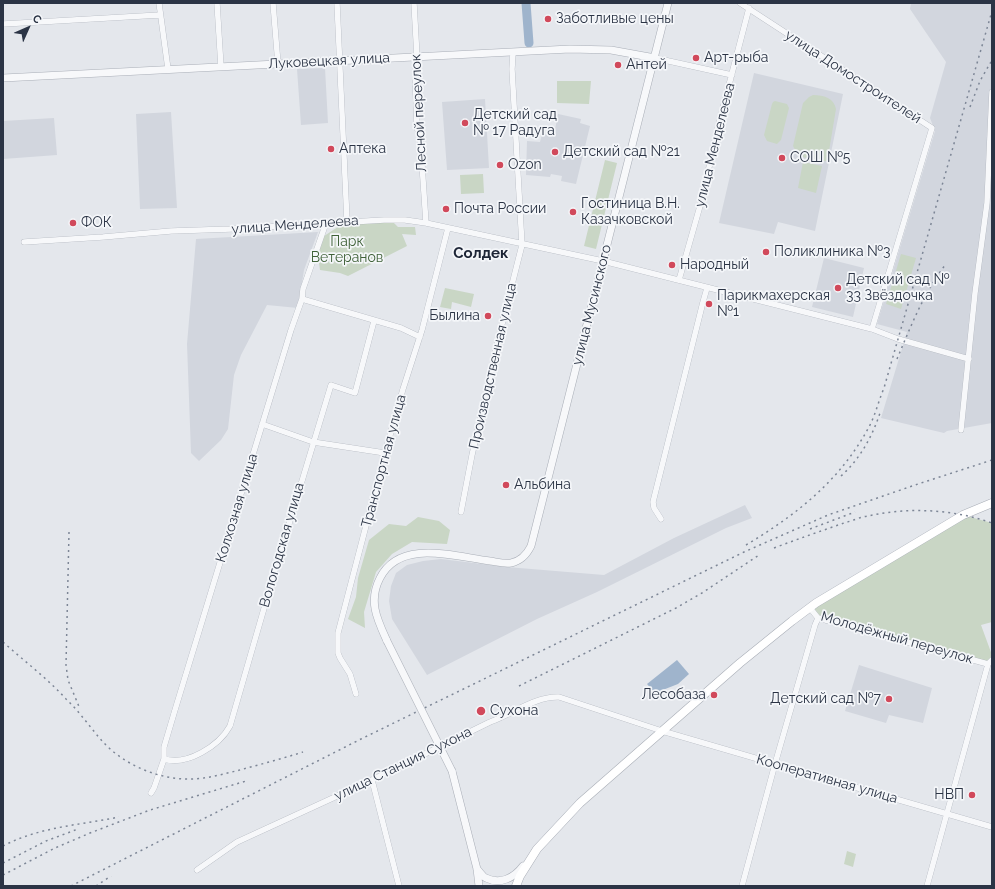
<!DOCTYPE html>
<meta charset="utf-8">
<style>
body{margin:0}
#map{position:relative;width:995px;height:889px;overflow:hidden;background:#e4e7ec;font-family:Raleway,sans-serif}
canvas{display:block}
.frame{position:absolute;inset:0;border:4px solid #2b3445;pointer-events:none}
.north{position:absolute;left:8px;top:8px;width:40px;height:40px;-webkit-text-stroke:3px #f4f6f9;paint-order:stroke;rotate:45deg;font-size:11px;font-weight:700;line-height:16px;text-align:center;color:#2b3445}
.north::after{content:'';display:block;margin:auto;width:14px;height:18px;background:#2b3445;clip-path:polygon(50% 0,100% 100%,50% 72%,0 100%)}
</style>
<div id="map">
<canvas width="995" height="889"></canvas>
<div class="frame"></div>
<div class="north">С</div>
</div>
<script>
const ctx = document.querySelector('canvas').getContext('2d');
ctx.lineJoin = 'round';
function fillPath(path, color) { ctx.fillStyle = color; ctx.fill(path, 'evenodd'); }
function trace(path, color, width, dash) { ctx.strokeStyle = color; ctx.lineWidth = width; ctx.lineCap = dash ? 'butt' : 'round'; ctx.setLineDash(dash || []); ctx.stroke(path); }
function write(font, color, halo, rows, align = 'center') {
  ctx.font = font + ' Raleway,sans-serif'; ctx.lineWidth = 3.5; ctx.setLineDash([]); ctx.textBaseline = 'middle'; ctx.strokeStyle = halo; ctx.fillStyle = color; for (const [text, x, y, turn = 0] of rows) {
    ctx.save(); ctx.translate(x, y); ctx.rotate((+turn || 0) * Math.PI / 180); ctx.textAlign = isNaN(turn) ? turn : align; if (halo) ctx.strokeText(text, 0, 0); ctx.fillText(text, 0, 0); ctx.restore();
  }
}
const built = new Path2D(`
 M911 3H992V423L947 431 944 433 881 418 907 332 877 324 935 131 930 118 946 62 910 9Z
 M325 68 328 123 301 125 297 69Z
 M754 73 843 94 815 231 778 222 774 234 719 223Z
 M485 99 489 168 447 170 442 102Z
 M171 112 177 208 140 209 136 114Z
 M558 114 581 119 580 123 590 126 576 184 561 181 562 176 551 174 550 177 526 175 527 141 540 142 542 134 554 135Z
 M54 118 57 155 3 159V121Z
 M318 232 304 270 298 308 267 305 241 355 234 375 228 429 221 440 199 461 191 453 187 344 196 239Z
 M824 258 864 268 853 317 812 307Z
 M745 505 752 518 726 528 597 592 537 619 427 675 392 619 389 601 391 586 396 573 407 565 423 561 441 559 507 567 604 575 674 538Z
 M859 665 932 688 923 723 889 715 886 723 845 711Z`);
const green = new Path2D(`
 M557 81H591L589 104 557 103Z
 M813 95C824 95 834 98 836 109L828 157 826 161C814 163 798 158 793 146L803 103 809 97Z
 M775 101 787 104 789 108 781 140 777 144 767 141 764 135 772 104 773 102Z
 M605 160 617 163 596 249 584 246Z
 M803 162 822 166 816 193 798 188Z
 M483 174 484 193 461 194 460 175Z
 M392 221 398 227H415L416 235 402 234 407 246 348 276 340 273 320 270 317 249 321 238 341 225Z
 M901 254 916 258 901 309 886 304Z
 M445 288 474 294 471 307 452 302 451 309 440 307Z
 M963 515 992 523V622L981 625 992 655V660L988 664 818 618 810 608Z
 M418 517 439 521 450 530 447 544 412 542 392 554 376 572 364 612 365 628 348 619 356 597 358 578 369 540 389 524 406 526Z
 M847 851 856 854 853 867 844 864Z`);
const water = new Path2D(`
 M677 660 689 674 678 684 655 693 647 684Z`);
const river = new Path2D(`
 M526 3 529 43`);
const minor = new Path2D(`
 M159 3 168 69
 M217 3 221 67
 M273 3 278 64
 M337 3 347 221
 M414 3 417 57 415 72 417 128 420 135 426 223
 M740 3 932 128 872 329
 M3 24 160 15
 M655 58 732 75
 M24 242 103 237 171 231 232 229 384 220H405L426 223 603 261 872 329 898 339 969 359
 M679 280 702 199 717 131 749 8
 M302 299 401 328 420 337
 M262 424 313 442 385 453
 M961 430 975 293 987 203 992 92
 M461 512 472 455 500 332 522 245 512 69 513 53
 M661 519 654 508 653 502 703 302 707 288
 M810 608 818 618 988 664
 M356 694 350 674 340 658 338 653V633L385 453 403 389 422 330 448 228
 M164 759C187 766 219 746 230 726L276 567 331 385 355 393 374 321
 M372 780 399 886
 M151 793 154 788 164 759V747L175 710 291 330 302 299 303 289 326 223
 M197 870 237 842 372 780 490 722C512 714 536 696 559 697L662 731 992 827
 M742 886 775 764 815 625 818 618
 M927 886 988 664 992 660`);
const tertiary = new Path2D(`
 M3 78 570 49 611 50 655 58
 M387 641C377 619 368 601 380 578 400 538 456 557 490 561 497 562 504 564 511 563 521 561 527 554 531 546L668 3
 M452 771 477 869 479 886
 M477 869C480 872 483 877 486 878 500 885 514 878 523 866`);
const secondary = new Path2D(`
 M516 886 520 876 537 849 580 803 740 663 792 621 816 603 963 515 992 503`);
const rail = new Path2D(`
 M970 107 980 81 992 60
 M897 359C911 326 924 292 946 264
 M841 476C861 458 873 435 881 410
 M810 529 855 512
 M69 532 66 665 68 680 80 709
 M746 545C798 514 843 478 871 423 876 412 879 400 884 388L992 11
 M774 548C798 539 821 531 844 523 852 521 860 517 868 516 908 507 953 509 992 523
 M3 642C24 661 47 678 66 699 80 712 91 729 104 743 124 764 155 778 185 779 202 780 219 775 236 771 258 765 281 759 303 752
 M519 686 676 608 702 593 759 555
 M3 846C39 827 80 825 119 817
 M3 863 46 841 78 829
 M3 875 55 848 90 833 150 810 246 781
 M71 886 361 739 744 552 828 515 915 485 992 460
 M96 886 111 876`);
const tertiaryBridge = new Path2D(`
 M387 641 452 771`);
const markers = [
 [548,19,4,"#d1495b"],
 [696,58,4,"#d1495b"],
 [618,65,4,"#d1495b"],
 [465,123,4,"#d1495b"],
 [331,149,4,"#d1495b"],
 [555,152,4,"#d1495b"],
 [782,158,4,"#d1495b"],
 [500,165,4,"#d1495b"],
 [446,209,4,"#d1495b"],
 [573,212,4,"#d1495b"],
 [73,223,4,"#d1495b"],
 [766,252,4,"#d1495b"],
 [672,265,4,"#d1495b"],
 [838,288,4,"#d1495b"],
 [709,304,4,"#d1495b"],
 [488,316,4,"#d1495b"],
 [506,485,4,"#d1495b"],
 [714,695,4,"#d1495b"],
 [889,699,4,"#d1495b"],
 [481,711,5,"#d1495b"],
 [972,795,4,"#d1495b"]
];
const poiNames = [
 ["Заботливые цены",556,19],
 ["Арт-рыба",704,58],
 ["Антей",626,65],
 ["Детский сад",473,115],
 ["№ 17 Радуга",473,131],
 ["Аптека",339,149],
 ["Детский сад №21",563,152],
 ["СОШ №5",790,158],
 ["Ozon",508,165],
 ["Гостиница В.Н.",581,204],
 ["Казачковской",581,220],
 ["Почта России",454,209],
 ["ФОК",81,223],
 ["Поликлиника №3",774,252],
 ["Народный",680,265],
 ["Детский сад №",846,280],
 ["33 Звёздочка",846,296],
 ["Парикмахерская",717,296],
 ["№1",717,312],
 ["Былина",480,316,"right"],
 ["Альбина",514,485],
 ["Лесобаза",706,695,"right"],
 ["Детский сад №7",881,699,"right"],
 ["Сухона",490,711],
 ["НВП",964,795,"right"]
];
const streetNames = [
 ["Луковецкая улица",329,61,-3],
 ["улица Домостроителей",853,77,33],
 ["Лесной переулок",419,113,-93],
 ["улица Менделеева",715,145,-76],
 ["улица Менделеева",295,225,-4],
 ["улица Мусинского",592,305,-76],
 ["Производственная улица",493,366,-77],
 ["Транспортная улица",384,461,-75],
 ["Колхозная улица",237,508,-73],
 ["Вологодская улица",282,545,-74],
 ["Молодёжный переулок",897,638,16],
 ["улица Станция Сухона",403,764,-26],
 ["Кооперативная улица",827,779,16]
];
const parkNames = [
 ["Парк",347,242],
 ["Ветеранов",347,258]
];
const neighbourhoodNames = [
 ["Солдек",481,253]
];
fillPath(built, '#d2d6de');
fillPath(green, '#c9d6c5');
fillPath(water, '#9fb4cc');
trace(river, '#9fb4cc', 9);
trace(minor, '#a9aeb7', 6);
trace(tertiary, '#a9aeb7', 8);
trace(secondary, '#a9aeb7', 9);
trace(minor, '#f7f8fa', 5.5);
trace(tertiary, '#f7f8fa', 7);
trace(secondary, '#fff', 8);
trace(rail, '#7d8696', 1.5, [2, 4]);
trace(tertiaryBridge, '#a9aeb7', 8, []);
trace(tertiaryBridge, '#f7f8fa', 7);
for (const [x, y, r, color] of markers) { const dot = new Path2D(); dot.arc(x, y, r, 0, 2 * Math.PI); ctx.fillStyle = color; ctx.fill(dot); trace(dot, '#f4f6f9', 1.5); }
write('14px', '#2b3445', '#f4f6f9', poiNames, 'left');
write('14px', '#2b3445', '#f4f6f9', streetNames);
write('14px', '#3f6138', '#f4f6f9', parkNames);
write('bold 15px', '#1d2536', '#f4f6f9', neighbourhoodNames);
</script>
